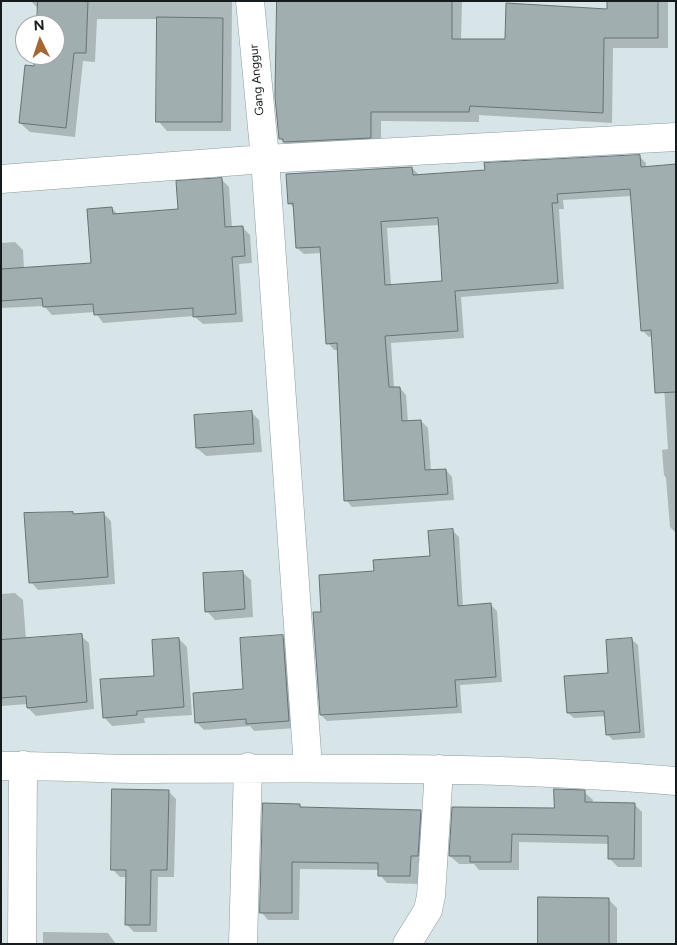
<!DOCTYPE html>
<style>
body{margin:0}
#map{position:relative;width:677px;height:945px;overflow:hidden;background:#d7e5e8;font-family:Figtree,sans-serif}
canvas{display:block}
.frame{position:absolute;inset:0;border:2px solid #161c1d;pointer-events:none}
.north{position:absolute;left:15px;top:15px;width:50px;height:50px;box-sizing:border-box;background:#fff;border:1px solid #a2a4a5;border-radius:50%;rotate:356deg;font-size:14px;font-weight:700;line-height:20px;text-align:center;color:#161c1d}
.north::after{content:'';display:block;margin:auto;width:18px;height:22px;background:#a6662f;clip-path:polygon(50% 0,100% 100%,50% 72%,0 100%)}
</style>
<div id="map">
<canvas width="677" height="945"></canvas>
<div class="frame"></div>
<div class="north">N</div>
</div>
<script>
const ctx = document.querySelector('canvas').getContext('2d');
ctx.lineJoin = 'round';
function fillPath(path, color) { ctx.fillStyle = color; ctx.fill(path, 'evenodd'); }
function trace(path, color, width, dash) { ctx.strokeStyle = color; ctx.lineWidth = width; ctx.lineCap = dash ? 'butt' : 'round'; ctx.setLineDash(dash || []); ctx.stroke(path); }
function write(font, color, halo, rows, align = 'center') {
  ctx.font = font + ' Figtree,sans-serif'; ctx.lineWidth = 4.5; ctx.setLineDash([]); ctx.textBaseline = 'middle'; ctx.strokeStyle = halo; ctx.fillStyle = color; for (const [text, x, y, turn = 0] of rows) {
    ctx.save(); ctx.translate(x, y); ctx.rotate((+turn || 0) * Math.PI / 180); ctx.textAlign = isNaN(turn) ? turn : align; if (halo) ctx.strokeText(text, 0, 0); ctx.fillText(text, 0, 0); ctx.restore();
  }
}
const shadow = new Path2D(`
 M31 1H232L231 131H167L158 121 159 19H97L95 62 83 61 75 137 30 132 20 123 35 68 36 55H55V25H38L39 10Z
 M400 1H462L461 40 506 41 607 10V1H668V48H613L612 123 479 115V122L381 121V147L290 148 280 138Z
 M639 156 646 163V168L676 166V533L670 527 666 478 664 475 662 450 668 449 664 386 653 336 649 337 642 330 632 196 563 200 564 209H559L564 289 461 297 464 338 391 343 394 388H400L406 395 408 422 421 421 428 428 431 471 446 470 452 477 454 500 352 507 346 500 338 350H334L328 343 321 253 304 254 297 248 294 208 289 203 412 168 419 175 486 171ZM439 225 443 282 391 285 387 228Z
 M221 179 229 187 232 228 242 227 250 235 252 263 239 264 243 322 203 324 194 316 103 323 95 312 52 315 44 306 1 308V243L15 242 23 250 24 269 93 264 112 208 118 215 180 210Z
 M251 412 259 420 262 452 206 456 197 448Z
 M103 513 111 521 115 584 38 590 31 582Z
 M452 530 459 537 463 607 491 605 497 611 502 682 460 685 462 713 327 721 321 715 322 613 375 572 431 557Z
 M242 572 251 580 253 617 215 620 207 611Z
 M15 593 23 600 26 639 81 636 89 643 94 709 36 716 28 708V704L1 706V594Z
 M283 637 290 644 296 728 254 731 250 726 204 730 196 722 245 691Z
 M179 639 187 647 192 715 144 718 145 723 112 726 104 717 156 677Z
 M632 640 638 645 645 738 613 740 607 734 606 716 574 718 568 713 609 674Z
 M168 791 176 799 174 877H158L157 932H134L126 924 127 877H120L112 869Z
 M584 792 593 800 592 804H634L642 812V867H618L609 858V844L519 842V870H479L474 864H459L450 856 555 809Z
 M299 805 302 808 420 811 428 819 425 863H418V884L387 883 380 875V870L300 869 299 920H268L261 912Z
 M609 900 617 908V944H539Z
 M43 932 108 933 116 944H43Z`);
const building = new Path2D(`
 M38 1H88L86 53H74L66 128 19 123 25 65 34 66 35 55H55V25H37Z
 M277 1H452V39H505L506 3 607 9V1H658V38H604L603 113 470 106 469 112H371V138L283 142V139H279L275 97Z
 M157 17 223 18 222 122H156Z
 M640 155 641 167 676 164V392L655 393 651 330 641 331 630 189 557 194 558 203H552L558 283 455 291 458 331 385 336 389 387H400L402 421 421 420 425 470 446 469 448 494 344 501 337 343 326 344 320 247 296 248 293 203 288 204 286 174 412 167 413 175 485 170 484 163ZM438 218 442 281 385 285 381 222Z
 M222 178 225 227 243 226 245 256 232 257 236 314 193 317V308L94 315 93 304 43 307 42 298 1 301V269L91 263 87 209 112 207 113 214 178 209 176 181Z
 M252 411 254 444 196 448 194 415Z
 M73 512V514L104 512 108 577 29 583 24 513Z
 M453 529 458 606 491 603 496 677 455 680 457 707 320 715 313 612H321L319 575 374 571 373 560 430 556 428 531Z
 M243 571 245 609 205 612 203 573Z
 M82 634 87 702 27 708 26 696 1 698V640Z
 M283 635 289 721 246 724V719L195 723 193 693 243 689 240 638Z
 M179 638 184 707 137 711V715L103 718 100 679 154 676 152 640Z
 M632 638 640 732 606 735 604 711 567 713 564 676 608 673 606 640Z
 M112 789 169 790 167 870H151L150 925H125L126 870H111Z
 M554 789 585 790V802L635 803 634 859H608V836L512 834 511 862H470V856H449L452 807 554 808Z
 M263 803 300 804V807L421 810 418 856H411L410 876H378V863L292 862V913H260Z
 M538 897 609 898V944H538Z`);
const minor = new Path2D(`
 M250 1 265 159 308 767
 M1 179 265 159 676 137
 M1 766C49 765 97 769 145 769 322 768 499 766 676 781
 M22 944 23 765
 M243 944 248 767
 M407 944 428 910 431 896 439 769`);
const streetNames = [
 ["Gang Anggur",257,80,-95]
];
fillPath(shadow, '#0003');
fillPath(building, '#a0aeb0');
trace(building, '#667375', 1);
trace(minor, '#8d9b9d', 29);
trace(minor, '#fff', 28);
write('12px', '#161c1d', '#fff', streetNames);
</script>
